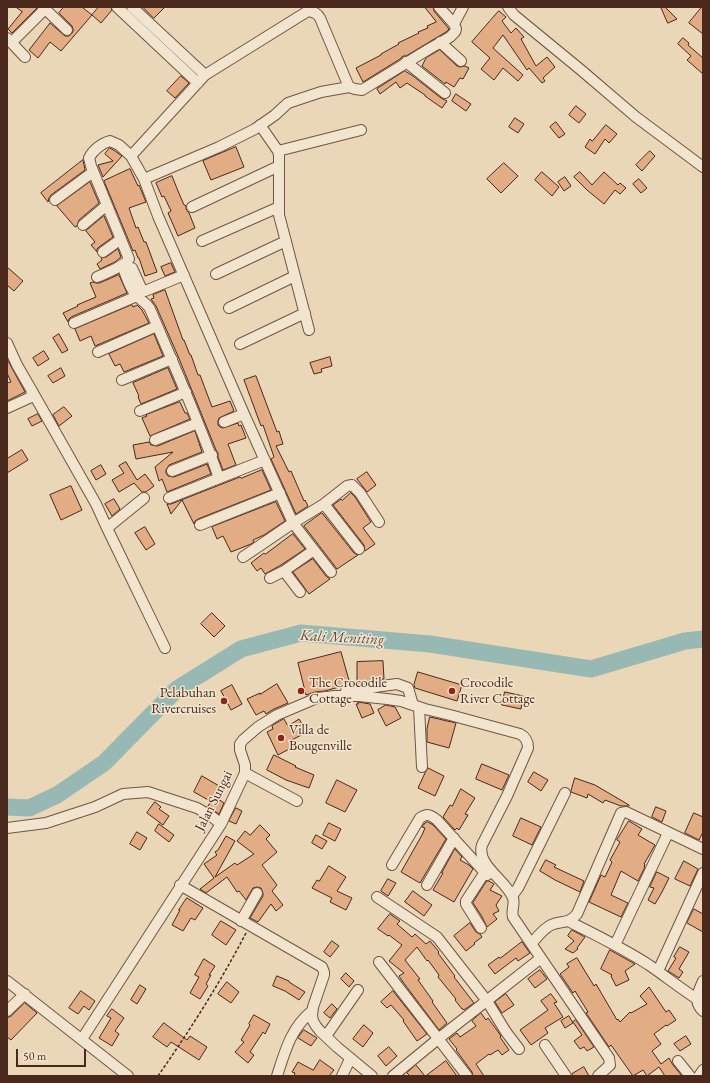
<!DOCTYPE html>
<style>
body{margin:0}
#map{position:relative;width:710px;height:1083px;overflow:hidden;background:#ead7b7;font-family:"EB Garamond",serif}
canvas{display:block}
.frame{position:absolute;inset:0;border:8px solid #4a281b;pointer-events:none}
.scale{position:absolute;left:16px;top:1049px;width:70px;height:18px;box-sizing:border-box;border:2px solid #4a281b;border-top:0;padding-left:5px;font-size:12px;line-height:14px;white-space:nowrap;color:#4a281b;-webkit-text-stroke:3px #f1e5d0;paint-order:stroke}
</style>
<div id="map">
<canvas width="710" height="1083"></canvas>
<div class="frame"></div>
<div class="scale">50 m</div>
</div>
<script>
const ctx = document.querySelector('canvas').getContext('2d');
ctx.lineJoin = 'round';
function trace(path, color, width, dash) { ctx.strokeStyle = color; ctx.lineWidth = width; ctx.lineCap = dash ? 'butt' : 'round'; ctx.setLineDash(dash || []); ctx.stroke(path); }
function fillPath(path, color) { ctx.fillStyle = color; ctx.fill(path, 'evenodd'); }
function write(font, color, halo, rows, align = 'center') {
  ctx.font = font + ' "EB Garamond",serif'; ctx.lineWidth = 3; ctx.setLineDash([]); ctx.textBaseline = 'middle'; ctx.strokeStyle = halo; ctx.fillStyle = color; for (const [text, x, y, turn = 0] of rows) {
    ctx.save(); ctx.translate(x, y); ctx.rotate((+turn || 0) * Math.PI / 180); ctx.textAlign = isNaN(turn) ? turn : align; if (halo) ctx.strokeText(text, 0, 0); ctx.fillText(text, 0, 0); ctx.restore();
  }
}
const river = new Path2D(`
 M7 807 29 808 57 795 104 763 177 689 241 649 301 633 430 644 591 669 685 641 703 639`);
const building = new Path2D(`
 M16 7H37V8L12 33 8 29 22 12Z
 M64 7H82L92 15 61 51 50 42 38 58 29 50 50 23 65 36H69L73 32V29L72 26 59 13Z
 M99 7H111L112 10 101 23 92 15Z
 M143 7H165L154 18Z
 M425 7H433L434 11 449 29 446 32 406 56H403L400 59 363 82 356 68 381 55V54L399 44 398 43 419 33 418 32 428 28 427 26 436 22Z
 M661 7H665L677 19 668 23Z
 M702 7H703V34L689 23Z
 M499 11 506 17 502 21 511 33 516 28 524 37 521 39 536 66 547 57 555 67 543 78 545 81 542 83 529 68 527 70 503 35 493 48 523 75 518 81 503 68 494 80 481 69 490 58 472 42Z
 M683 38 689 43 688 45 703 58V74L687 60 691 56 678 44Z
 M440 50 457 66 460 67 465 66 469 68 463 79 460 78 454 87 446 82 445 84 422 66 426 58Z
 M405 71 413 76 441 98 447 101 442 108 425 96V95L407 83 400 88 396 82 380 94 377 89Z
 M181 76 189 83 175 98 167 91Z
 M456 94 471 104 466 111 452 101Z
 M576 106 586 114 579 123 569 115Z
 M515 118 524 124 518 133 509 127Z
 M556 122 565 134 559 138 550 127Z
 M606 125 617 134 609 143 605 139 595 154 585 147 590 139 592 141Z
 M236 147 244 167 211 180 203 161Z
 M110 148 115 151 122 156 103 177 98 165 113 161 105 154Z
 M650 151 655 156 642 171 636 165Z
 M83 160 85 170 51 195 49 198 48 202 41 193Z
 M504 163 518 176 501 193 487 179Z
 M130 169 138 186 139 185 146 202 129 208 136 228 138 227 144 242H146L157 272 145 276 139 258H138L135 250 133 251 104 181Z
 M542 172 559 187 552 196 535 180Z
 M580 172 592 185 604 172 618 185 620 183 626 188 620 194 615 190 604 204 587 190 574 177Z
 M172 176 178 191 184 205H185L186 206V209L189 213 195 228 178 236 168 213 171 211 164 196 162 197 156 183Z
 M565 177 571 186 564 191 558 182Z
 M639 179 647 188 641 193 633 184Z
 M90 182 99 203 79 220 77 226 75 227 57 206Z
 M104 216 113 237 99 247 97 249V252L91 245 95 242 86 231Z
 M118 249 121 257 115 262 100 269 97 264 102 260 101 258 106 257Z
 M171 263 175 272 165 276 161 267Z
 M7 267 23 281 14 291 7 285Z
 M119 275 127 293 71 317 69 319 68 322 63 313 78 306 77 305 96 297 90 283 93 282 96 283H99Z
 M165 290 183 340H184L190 355H191L198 375H200L212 407 230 401 234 411 219 418 218 421V425L220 427 223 428 238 423 239 426 241 425 246 438 228 444 236 465 223 470 218 457V453L216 450 178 356 156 306 151 299 154 298 153 295Z
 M132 305 133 307 137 305 142 310 149 323 95 346 91 336 80 341 75 329Z
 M59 334 68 350 62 353 53 338Z
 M154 334 163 356 124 372 120 364 115 366 109 354Z
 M44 351 49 359 38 366 33 358Z
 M330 357 332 366 321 369 322 372 314 374 310 363Z
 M7 359 25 392 7 401V383L11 382 7 373Z
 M61 368 65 376 53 383 48 376Z
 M168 368 177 389 141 404 138 397 139 396 133 383Z
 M256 376 277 432 279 431 283 444 276 446 289 472 291 471 304 501 305 500 308 506 296 514 271 459 274 457 263 425 261 426 244 380Z
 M180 402 185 413H187L190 419 150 436 142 418 147 416 146 415Z
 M64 407 72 416 59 426 53 415Z
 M38 414 42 421 32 426 28 419Z
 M195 431 202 452 169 465 166 470V473L168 476 174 477 207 464 211 474 167 492 162 479 159 481 155 467 173 452 136 459 133 445 149 442 151 445 157 446Z
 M22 450 28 460 7 473V459Z
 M126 462 137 480 145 474 154 486 146 492H142L134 483 119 492 112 480 124 473 119 466Z
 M101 465 106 474 96 480 91 471Z
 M262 470 271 490 198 519 195 521 194 524 182 500 171 514 167 504H171L240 477 241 478Z
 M367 472 376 485 367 492 357 479Z
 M71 486 82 510 61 520 50 495Z
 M351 493 355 497 371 522 363 528 375 544 365 551 364 545 333 505 341 499 342 500Z
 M114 499 120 509 112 516 105 504Z
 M276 502 285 521 264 535 253 540 254 542 251 544 231 552 223 536 217 539 212 527Z
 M322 513 354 553 358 555 337 569 304 526Z
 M145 527 155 544 146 550 135 533Z
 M293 534 305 549 281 565 265 574 261 568 257 571 251 563 264 553 265 554Z
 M313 559 326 576 330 579 309 594 293 572Z
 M212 613 225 626 214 637 201 624Z
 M341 652 350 684 325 691 315 692 306 695 298 663Z
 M383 661 384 679 357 683V662Z
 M418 672 462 685 457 701 415 688 414 685Z
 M277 684 288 703 274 709 266 714 264 711 256 715 247 699 260 693V694Z
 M232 685 242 704 231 710 221 691Z
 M505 692 523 696 521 709 502 705Z
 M358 702 370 704 374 713 362 718 356 704H358Z
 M386 705 395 707 401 718 386 726 378 710Z
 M430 717 456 723 449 748 427 742V729Z
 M284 719 288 726 299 719 307 732 290 741 293 747 278 755 267 732 273 729 272 726Z
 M274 755 296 766 295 767 314 775 309 788 286 780 267 770Z
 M482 764 509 775 502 790 476 779Z
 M428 768 444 776 435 796 418 788 425 773Z
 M534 772 548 780 541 791 528 782Z
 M202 776 221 787 210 801 194 792Z
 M575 778 595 785 629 805V806H621L605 800 603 803 588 794 587 798 571 792V791Z
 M337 780 357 790 345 812 326 803Z
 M461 789 475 798 465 814 468 815 459 830 457 828 455 830 443 817 450 805 452 806Z
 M214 796 224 803 219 814 208 807Z
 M155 802 161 807 159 809 169 816 163 825 147 813Z
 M656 807 666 811 662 822 652 817Z
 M236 808 242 811 236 824 229 821Z
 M694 813 703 817V832L699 840 685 833Z
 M521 818 541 827 532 845 513 836Z
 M629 821 642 829 638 835 655 845 644 864H645L644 867H645L638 881 621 871 611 895 628 903 621 917 589 902 601 875 605 877 612 862 610 860 620 842 617 840Z
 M428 822 433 825 446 839 420 883 401 872 422 835 425 828 422 827 425 823Z
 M329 823 341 829 335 841 323 835Z
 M159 824 174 835 169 842 155 831Z
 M260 825 270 835 266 839 277 852 262 865 277 885 272 891 283 905 276 911 271 904 258 922 250 918 263 896V893L261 888 257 887 253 888 246 900 239 891 237 892 227 877 206 893 200 889 214 878 204 864 217 855 215 852 218 850 226 836 235 841 215 877 235 863 237 865 254 854 237 841 245 831 250 835Z
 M137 832 147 838 140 850 130 844Z
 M316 835 327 841 322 849 312 843Z
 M455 849 462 857 460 860 469 865 473 869 454 902 433 890 443 873H442Z
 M546 860 556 865 554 867 584 881 580 892 555 880 540 871Z
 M684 861 698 869 690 886 675 879Z
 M329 866 346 877 337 891 352 898 346 910 330 902 332 898 312 888 317 880 319 881Z
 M657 872 669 878 662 892 655 904 648 900 654 888 650 887Z
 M388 879 396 883 388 896 381 891Z
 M487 881H489L494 884 490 890 502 896 496 905 499 911 493 914 497 919 487 927 481 915 473 903Z
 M413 891 432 905 424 916 405 902Z
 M187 898 203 908 195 920 191 918 183 931 172 925 180 910H179Z
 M694 909 703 914V932L687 923Z
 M390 914 400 921 397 924 412 937 415 934 426 944 430 941 439 952 438 953 455 976 454 977 474 1003 464 1010 463 1009H462L455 1000 456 999 438 977 439 975 428 960 427 961 417 947 405 960 420 979 418 980 433 1001 432 1002 447 1023 439 1030 403 982 399 976 404 973 389 961 402 945 389 935 388 936 378 929Z
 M221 921 236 930 226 945 212 935Z
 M470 923 476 932 480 934 482 937 474 943 475 944 466 951 454 936Z
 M572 930 585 937 577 948 578 949 573 953 565 949 574 941 568 936Z
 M332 941 339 946 330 957 324 952Z
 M522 942 530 953 518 961 516 958 495 974 488 965 499 957 500 958Z
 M680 947 689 952 679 969 683 972 679 978 668 971 676 958 674 957Z
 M610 950 635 964 625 971 629 980 616 986 611 976 612 975 601 969Z
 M577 958 594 986 596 984 617 1020 618 1019 620 1022 630 1012 631 1013 647 1004 640 996 649 987 666 1012 669 1010 676 1020 667 1026 666 1025 654 1034 661 1044 652 1051 661 1064 669 1058 673 1065 682 1076H665L659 1067 647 1076 643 1070 633 1076 611 1045 609 1047 586 1013 588 1012 575 991 573 993 560 974 569 967 567 964Z
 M204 959 215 966 209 975H211L206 984 208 986 200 999 190 993 199 977 195 975Z
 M540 970 547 979 535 988 528 979Z
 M346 973 354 981 349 987 341 979Z
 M277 976 289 981V982L305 992 299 1000 285 991 273 986Z
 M227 982 239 992 231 1003 218 994Z
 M140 985 146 989 137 1004 131 1000Z
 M81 991 95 1001 89 1010 84 1006 78 1014 69 1008Z
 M393 991 427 1034 417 1041 403 1021 404 1020 391 1005 387 1008 381 1002Z
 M506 994 514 1005 502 1013 495 1002Z
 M551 994 557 1002 554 1003 563 1017 545 1028 548 1033 531 1045 520 1030 548 1010 541 1001Z
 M25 1003 37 1013 11 1040 7 1037V1018L11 1016Z
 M332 1004 337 1009 330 1018 324 1013Z
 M112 1009 124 1018 115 1031 119 1034 112 1046 99 1038 111 1018 107 1016Z
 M481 1013 486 1020 488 1018 496 1029 501 1036 500 1037 509 1050 502 1055 498 1050 490 1055 489 1054 476 1064 484 1076H473L472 1072 456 1050 457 1049 449 1039 457 1033 460 1037 476 1026 472 1021Z
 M254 1015 270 1024 265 1034 263 1032 250 1052 254 1055 248 1063 235 1052 244 1042 241 1040 250 1025 249 1024Z
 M569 1016 573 1023 565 1028 561 1021Z
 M576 1020 594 1047 587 1051 584 1047 580 1049 574 1041 582 1035 573 1022Z
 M164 1023 187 1040 190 1036 207 1047 199 1060 171 1042 167 1047 153 1037Z
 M364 1025 373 1033 363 1047 353 1039Z
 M304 1030 317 1038 311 1046 298 1038Z
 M686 1036 691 1044 680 1051 674 1044Z
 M389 1047 397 1056 386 1066 378 1056Z
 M320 1060 334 1070 329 1076H294L295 1073 292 1072 298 1062 313 1070Z
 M446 1061 457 1076H426Z
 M416 1065 425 1076H410L407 1073Z
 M584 1067 589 1076H572V1074Z`);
const path = new Path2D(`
 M158 1076C190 1030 220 983 246 933`);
const minor = new Path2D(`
 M43 7 67 30
 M117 7 198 83
 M132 7 205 75
 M508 7 514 15 581 70 636 117 703 167
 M454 24 463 7
 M7 38 25 57
 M12 42 47 7
 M440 42 461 61
 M406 62 445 93
 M349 87 320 18C317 13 314 12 308 11L205 75 131 156 144 179 158 216 244 414 293 523 324 504 347 486 352 485 360 493 379 522
 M260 125 278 151 279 155V215L309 330
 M278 151 361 130
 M144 179 219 147 255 129 275 115 288 103 321 92 349 87 355 89 362 90 429 49 450 37 455 32 456 29 454 24 439 7
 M55 200 93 172
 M192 207 279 166
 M83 225 107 205
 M202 241 279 207
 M103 252 121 239
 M122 265C126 275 129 288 136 295 141 301 147 303 150 309 174 365 199 421 219 478
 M132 268 142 290 145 291 184 275
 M216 274 286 241
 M97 277C106 273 123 267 129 259L91 166 89 158C93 150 102 143 110 141L119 145 131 156
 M229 308 295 276
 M74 323 137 296
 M7 343 17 365 32 391 31 397 29 398 7 408
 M240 344 305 313
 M98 352 157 326
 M122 380 172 359
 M32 391 96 504 107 528 165 648
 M140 411 186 392
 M224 422 244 414
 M155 440 198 423
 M172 471 212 455
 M169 498 265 460
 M324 504 359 549
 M200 525 280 493
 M107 528 144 498
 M243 557 293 523 331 572
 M284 571 300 592
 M270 578 284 571 314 550
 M346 691 397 684 408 688 413 705
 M419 707 422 767
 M245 773 297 801
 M7 828 46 823 95 807 123 794 148 792 197 808 211 816 221 824
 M392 865 420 818C428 813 430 815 437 820L487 875
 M180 885 322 967 324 972V975L313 1007 312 1015 313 1021 316 1026 320 1031 337 1047 372 1076
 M427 885 454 838
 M512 896 518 888 565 793
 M377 897 437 937 487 1001 506 1032 519 1049
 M241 921 257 893
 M568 921C596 935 623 948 649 965 665 976 680 988 697 999
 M481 928 466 904V901L485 872
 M532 943C537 937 543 929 551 925 561 920 568 925 577 914L621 813 626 812 703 849
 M615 945 668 833
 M379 962 467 1076
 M658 971 703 873
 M7 981 128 1076
 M703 981C698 992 693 1002 703 1011
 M7 1011 25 994
 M326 1036 358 990
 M82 1039 221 824 245 773V765L240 750V744L243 740 258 727 277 715 317 698 335 696H359L387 699 401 701 425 709 450 715 520 734C526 737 528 742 528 748L507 796 482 845C476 865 506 880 513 898 515 905 511 910 513 917L609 1058 610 1065 598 1076
 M545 1045 566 1076
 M678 1061 690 1076
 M277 1076C285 1051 291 1028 312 1011
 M342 1076 350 1059
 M393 1076 438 1039 541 958
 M699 1076 703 1070`);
const markers = [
 [301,691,4,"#8f2418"],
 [452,691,4,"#8f2418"],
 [224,701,4,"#8f2418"],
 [281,738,4,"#8f2418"]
];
const poiNames = [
 ["The Crocodile",309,683],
 ["Cottage",309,699],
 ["Crocodile",460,683],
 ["River Cottage",460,699],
 ["Pelabuhan",216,693,"right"],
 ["Rivercruises",216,709,"right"],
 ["Villa de",289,730],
 ["Bougenville",289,746]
];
const streetNames = [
 ["Jalan Sungai",214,801,-63]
];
const waterNames = [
 ["Kali Meniting",342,638,3]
];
trace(river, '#98b8b3', 17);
fillPath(building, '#e2ac84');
trace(building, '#4a281b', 1);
trace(minor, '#725442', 12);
trace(path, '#4a281b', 1.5, [3, 2]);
trace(minor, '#f1e5d0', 10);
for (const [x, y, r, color] of markers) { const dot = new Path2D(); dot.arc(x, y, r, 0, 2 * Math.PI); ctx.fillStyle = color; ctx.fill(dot); trace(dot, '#f1e5d0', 1.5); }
write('14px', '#4a281b', '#f1e5d0', poiNames, 'left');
write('14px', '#4a281b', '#f1e5d0', streetNames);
write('italic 15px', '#5e4c41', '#f1e5d0', waterNames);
</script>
